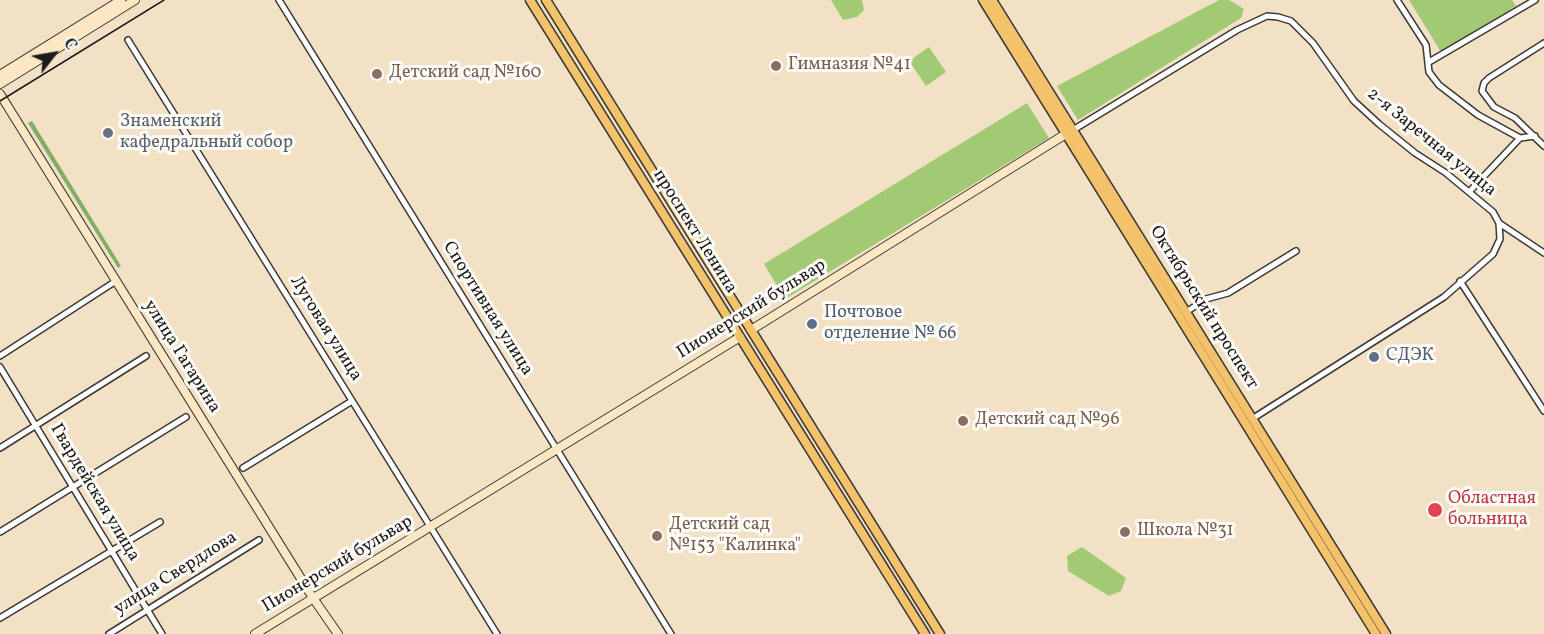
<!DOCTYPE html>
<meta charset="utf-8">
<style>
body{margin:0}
#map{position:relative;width:1544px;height:634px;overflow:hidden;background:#f3e1c6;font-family:Vollkorn,serif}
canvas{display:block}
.north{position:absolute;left:24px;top:24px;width:60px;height:60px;-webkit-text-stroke:4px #fdfcf7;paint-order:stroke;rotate:59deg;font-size:16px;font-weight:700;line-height:24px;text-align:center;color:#1c1c1c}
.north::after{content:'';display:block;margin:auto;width:21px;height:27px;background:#1c1c1c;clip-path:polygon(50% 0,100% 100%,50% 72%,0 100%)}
</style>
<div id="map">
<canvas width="1544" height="634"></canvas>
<div class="north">С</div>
</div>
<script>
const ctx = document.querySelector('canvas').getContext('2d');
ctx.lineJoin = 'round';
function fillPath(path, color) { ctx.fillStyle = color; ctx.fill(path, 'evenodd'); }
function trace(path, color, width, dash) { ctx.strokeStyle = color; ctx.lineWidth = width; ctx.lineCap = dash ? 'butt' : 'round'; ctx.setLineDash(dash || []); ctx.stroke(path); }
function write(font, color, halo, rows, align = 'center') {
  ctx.font = font + ' Vollkorn,serif'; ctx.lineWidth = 6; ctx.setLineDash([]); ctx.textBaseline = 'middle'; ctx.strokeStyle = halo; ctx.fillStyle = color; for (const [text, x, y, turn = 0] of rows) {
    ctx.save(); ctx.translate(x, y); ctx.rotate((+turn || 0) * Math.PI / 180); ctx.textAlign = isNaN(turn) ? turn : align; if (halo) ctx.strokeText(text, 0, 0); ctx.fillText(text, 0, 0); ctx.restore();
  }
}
const green = new Path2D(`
 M831 0H862L864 10 857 17 843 20Z
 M1219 0H1229L1244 9 1241 18 1078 120 1057 86Z
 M1409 0H1512L1516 6 1441 52Z
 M929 47 946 72 926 86 909 61Z
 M1027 103 1049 138 785 299 764 264Z
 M1082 547 1126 578 1121 591 1109 596 1068 571 1067 556Z`);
const forest = new Path2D(`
 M32 121 121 266 118 268 28 123Z`);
const street = new Path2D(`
 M279 0 671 634
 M1397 0 1426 45 1429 72 1439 85 1478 115 1520 138
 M128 40 497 634
 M1544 43 1489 78 1484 83 1482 91 1494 107 1515 118 1544 146
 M1429 62 1535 0
 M1073 130 1237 30 1267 16 1278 17 1291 21 1313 43 1354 101 1379 124 1415 153 1446 173 1493 212 1499 223 1500 239 1493 254 1444 297 1252 419
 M1469 192 1520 138 1535 136
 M1499 223 1544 253
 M1460 281 1544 411
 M1186 312 1206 299 1228 293 1296 251
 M0 356 116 281
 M0 367 162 634
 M0 448 146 356
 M243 468 352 401
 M0 532 186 417
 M0 618 160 522
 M109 634 259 540`);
const secondary = new Path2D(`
 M0 75 121 0
 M0 84 135 0
 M0 94 313 598 338 634
 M751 330 1069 132
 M255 634 740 337`);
const primary = new Path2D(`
 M530 0 925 634
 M546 0 940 634
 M983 0 1376 634
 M992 0 1386 634`);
const tram = new Path2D(`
 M0 101 164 0`);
const markers = [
 [776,66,6,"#8d6e63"],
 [377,74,6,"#8d6e63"],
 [108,133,6,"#6b7280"],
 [812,324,6,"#5c6f8a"],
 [1374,357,6,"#5c6f8a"],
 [963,421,6,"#8d6e63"],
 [1435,510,8,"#e0444e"],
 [1125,532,6,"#8d6e63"],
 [657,536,6,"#8d6e63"]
];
const educationNames = [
 ["Гимназия №41",788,66],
 ["Детский сад №160",389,74],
 ["Детский сад №96",975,421],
 ["Детский сад",669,526],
 ["№153 \"Калинка\"",669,547],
 ["Школа №31",1137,532]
];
const worshipNames = [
 ["Знаменский",120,123],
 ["кафедральный собор",120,144]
];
const streetNames = [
 ["2-я Заречная улица",1431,143,39],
 ["проспект Ленина",694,232,58],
 ["Октябрьский проспект",1203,308,58],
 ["Спортивная улица",487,309,58],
 ["Пионерский бульвар",752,310,-32],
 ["Луговая улица",325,329,58],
 ["улица Гагарина",181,357,58],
 ["Гвардейская улица",94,493,59],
 ["Пионерский бульвар",338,565,-31],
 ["улица Свердлова",176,574,-32]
];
const serviceNames = [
 ["Почтовое",824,314],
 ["отделение № 66",824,335],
 ["СДЭК",1386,357]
];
const healthNames = [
 ["Областная",1448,500],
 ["больница",1448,521]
];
fillPath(green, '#a2ca75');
fillPath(forest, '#81ae66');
trace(street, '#3c3a36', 8);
trace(secondary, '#3c3a36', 10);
trace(primary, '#3c3a36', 11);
trace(street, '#fff', 5);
trace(secondary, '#fbe7c3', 8);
trace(primary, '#f4c26a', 8);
trace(tram, '#1c1c1c', 1.5);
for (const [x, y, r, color] of markers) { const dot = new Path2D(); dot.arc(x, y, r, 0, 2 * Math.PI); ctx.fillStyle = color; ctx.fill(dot); trace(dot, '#fdfcf7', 2); }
write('18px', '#785e54', '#fdfcf7', educationNames, 'left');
write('18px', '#5b616d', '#fdfcf7', worshipNames, 'left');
write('18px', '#1c1c1c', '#fdfcf7', streetNames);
write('18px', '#4e5e75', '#fdfcf7', serviceNames, 'left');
write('18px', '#be3a42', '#fdfcf7', healthNames, 'left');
</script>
